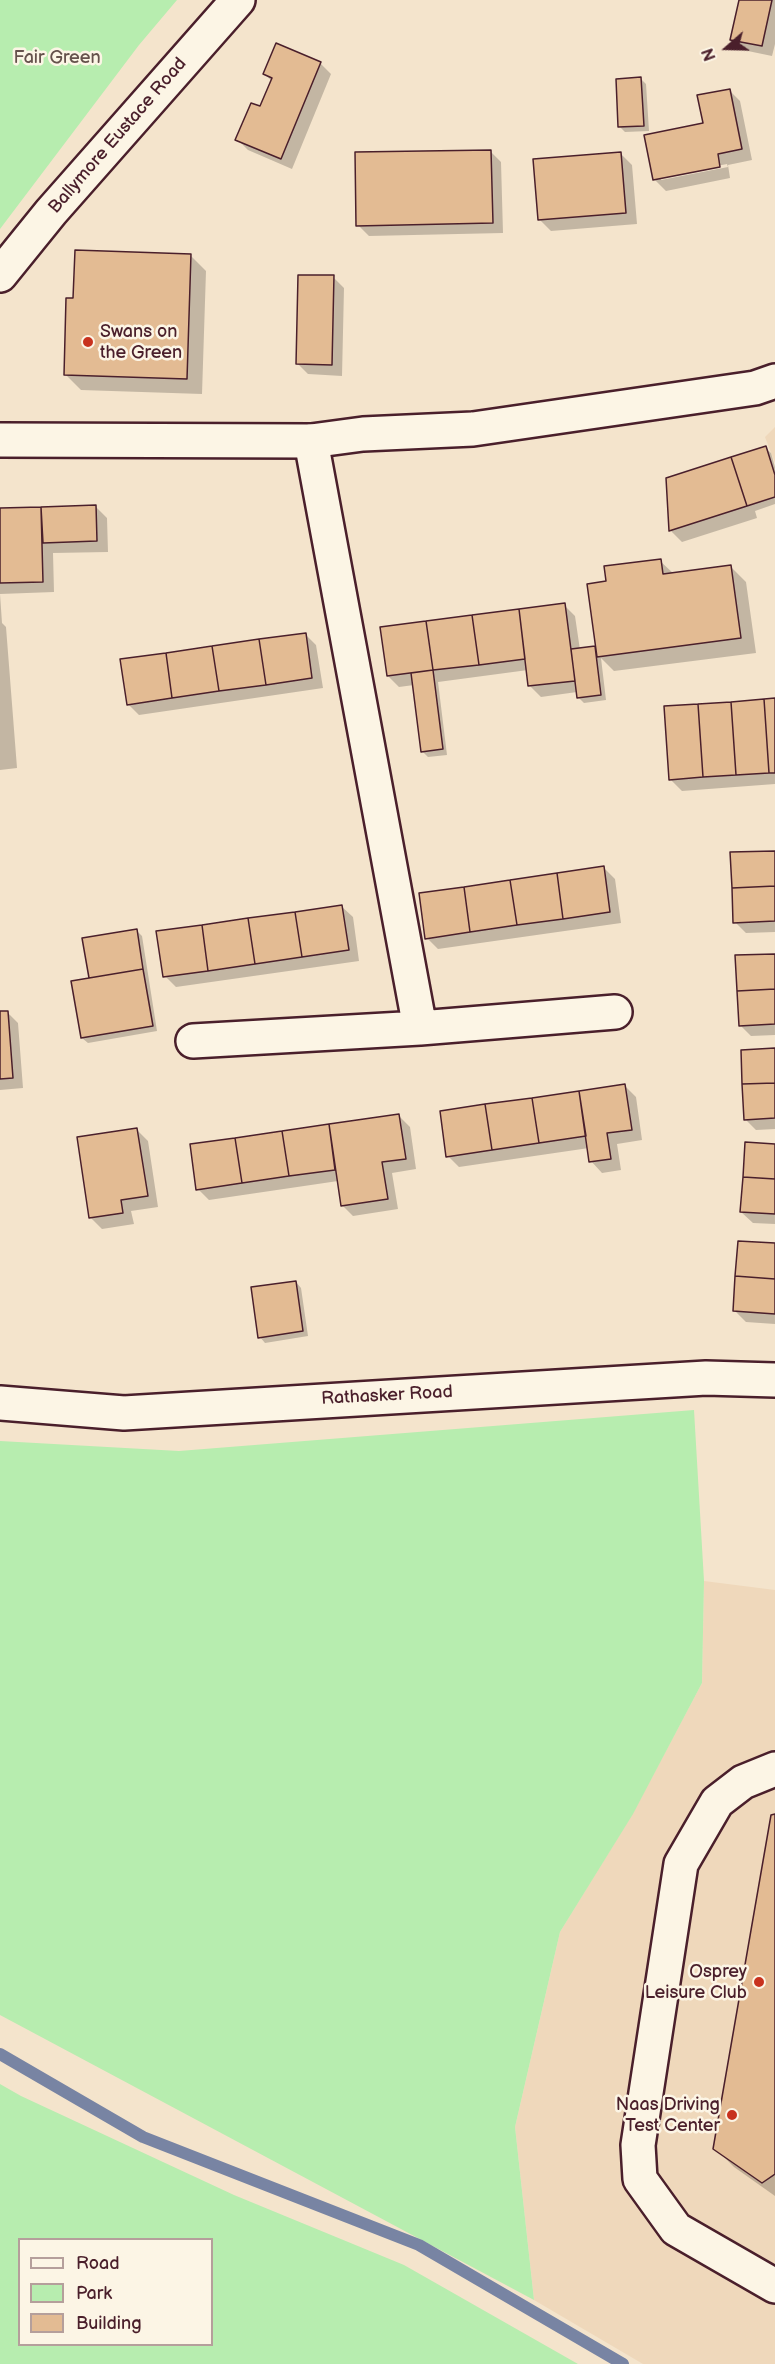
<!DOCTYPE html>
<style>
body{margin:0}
#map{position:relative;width:775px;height:2364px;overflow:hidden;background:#f4e4cc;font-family:"Balsamiq Sans",sans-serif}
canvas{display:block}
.legend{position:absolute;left:18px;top:2238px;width:195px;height:108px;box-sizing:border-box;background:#fcf5e5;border:2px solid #b59f9b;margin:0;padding:8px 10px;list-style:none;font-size:18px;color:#4a1f2b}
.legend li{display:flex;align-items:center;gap:12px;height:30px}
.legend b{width:30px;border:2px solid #b59f9b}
.north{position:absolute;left:697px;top:18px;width:60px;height:60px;-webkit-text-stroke:4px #fcf5e5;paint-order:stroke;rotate:250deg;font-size:16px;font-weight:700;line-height:24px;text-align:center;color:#4a1f2b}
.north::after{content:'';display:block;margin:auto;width:21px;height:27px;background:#4a1f2b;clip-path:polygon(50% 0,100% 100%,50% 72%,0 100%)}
</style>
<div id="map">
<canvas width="775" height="2364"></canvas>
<ul class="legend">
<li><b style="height:8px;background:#fcf5e5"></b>Road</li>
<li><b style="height:16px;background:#b7edaf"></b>Park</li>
<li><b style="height:16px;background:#e3bb93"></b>Building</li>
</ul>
<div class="north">N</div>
</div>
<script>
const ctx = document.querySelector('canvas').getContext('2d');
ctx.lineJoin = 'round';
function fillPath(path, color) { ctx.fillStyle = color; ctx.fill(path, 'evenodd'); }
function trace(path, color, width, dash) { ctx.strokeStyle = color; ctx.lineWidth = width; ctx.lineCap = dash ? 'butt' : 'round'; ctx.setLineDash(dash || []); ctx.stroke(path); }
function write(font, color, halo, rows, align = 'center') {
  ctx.font = font + ' "Balsamiq Sans",sans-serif'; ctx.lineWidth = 5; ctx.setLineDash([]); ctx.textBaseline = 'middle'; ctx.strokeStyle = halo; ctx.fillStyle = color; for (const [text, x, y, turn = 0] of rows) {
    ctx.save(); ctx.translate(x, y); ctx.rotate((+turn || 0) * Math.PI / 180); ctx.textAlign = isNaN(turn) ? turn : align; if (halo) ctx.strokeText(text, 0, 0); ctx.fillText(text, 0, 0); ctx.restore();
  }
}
const built = new Path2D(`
 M775 427V463L765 437Z
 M704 1581 775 1590V2364H643L534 2300 515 2127 560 1932 633 1813 702 1683Z`);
const green = new Path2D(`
 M0 0H177L139 45 0 229Z
 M694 1410 704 1581 702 1683 633 1814 560 1932 515 2127 534 2300 0 2015V1441L179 1451Z
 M0 2084 21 2096 234 2195 404 2265 578 2364H0ZM20 2240H212V2344H20Z`);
const shadow = new Path2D(`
 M740 0H775V44L772 56 743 50 732 39Z
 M320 63 331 74 292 169 248 150 237 139 261 108 272 81 264 74Z
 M641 79 646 84 649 131 625 132 620 127Z
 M729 90 740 101 752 160 728 165 730 178 666 191 655 180 704 124ZM727 164 728 167 661 180V177Z
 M490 151 501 162 503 233 369 236 358 225Z
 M621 154 632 165 637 224 551 231 540 220Z
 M190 255 206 271 202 394 81 390 65 374 75 300Z
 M333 277 344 288 342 376 308 374 297 363Z
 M765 448 771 453 775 467V504L755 511 757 518 682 542 671 531 668 479Z
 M96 507 107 518 108 552 53 553 54 592 0 594 2 623 6 627 17 768 0 770V509Z
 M660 561 674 574 731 567 746 582 756 653 614 671 601 658 606 700 584 703 578 697 577 692 541 697 530 686 528 670 438 682 447 755 428 757 423 752 414 685 399 687 388 676 564 605 575 616 580 650 595 648 597 651Z
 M305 634 316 645 323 688 139 715 128 704Z
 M775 700V784L682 791 671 780Z
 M775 852V932L746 933 735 922Z
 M604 868 615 879 621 923 438 949 427 938Z
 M341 906 353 917 359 961 176 987 165 976Z
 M136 930 142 936 157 1031 88 1043 82 1038 90 979Z
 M775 955V1035L751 1036 740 1025Z
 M7 1012 18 1023 23 1088 0 1090V1013Z
 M775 1050V1129L756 1130 745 1119Z
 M625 1086 636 1097 642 1140 617 1144 621 1170 602 1173 591 1161 589 1148 459 1167 448 1156Z
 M399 1116 410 1127 416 1169 392 1173 398 1209 353 1216 342 1205 338 1181 209 1200 198 1189 192 1145Z
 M137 1130 148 1141 158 1207 131 1211 134 1224 102 1229 91 1218Z
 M775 1145V1224L753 1223 741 1212Z
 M775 1245V1324L746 1322 735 1311Z
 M296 1282 301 1288 308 1336 265 1343 260 1337Z
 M775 1816V2196L734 2167 715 2148Z`);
const stream = new Path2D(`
 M0 2054 143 2137 419 2245 623 2364`);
const building = new Path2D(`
 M739 0H772L762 46 730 40Z
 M276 43 321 62 281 159 235 140 251 103 260 106 272 78 263 74Z
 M641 77 644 126 618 127 616 79Z
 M730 89 742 149 718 154 720 167 653 180 644 135 703 123 697 95Z
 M491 150 493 223 356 226 355 152Z
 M621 152 626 213 538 220 533 159Z
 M75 250 191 254 187 379 64 375 66 298H73Z
 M298 275H334L332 365 296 364Z
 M766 446 775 475V497L747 506 731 457Z
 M731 457 747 506 669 531 666 478Z
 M96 505 97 541 43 543 41 507Z
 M41 507 43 582 0 583V508Z
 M661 559 663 574 731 565 741 638 597 657 587 584 606 581 604 566Z
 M565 603 575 681 528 686 519 609Z
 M519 609 525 659 479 665 472 615Z
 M472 615 479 665 433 670 426 621Z
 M426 621 433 670 387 676 380 627Z
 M306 633 312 678 266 685 259 639Z
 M259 639 266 685 219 691 212 646Z
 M212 646 219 691 172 698 166 653Z
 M595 646 601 695 577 698 571 649Z
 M166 653 172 698 127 705 120 659Z
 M433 670 443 749 421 752 411 673Z
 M775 698V773H769L764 699Z
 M764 699 769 773 736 775 731 702Z
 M731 702 736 775 703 777 698 704Z
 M698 704 703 777 669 780 664 706Z
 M775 851V886L732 888 730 852Z
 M604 866 610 912 563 919 557 873Z
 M557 873 563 919 517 925 510 880Z
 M510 880 517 925 470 932 464 887Z
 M775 886V921L733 923 732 888Z
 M464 887 470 932 425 939 419 893Z
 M342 905 349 950 302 957 295 912Z
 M295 912 302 957 255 964 248 918Z
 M248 918 255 964 208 971 202 925Z
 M202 925 208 971 163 977 156 931Z
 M137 929 143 969 89 978 82 938Z
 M775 954V989L737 991 735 955Z
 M143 969 153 1026 81 1038 71 981Z
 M775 989V1024L739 1026 737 991Z
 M0 1011H8L13 1078 0 1079Z
 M775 1048V1083L742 1084 741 1050Z
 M775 1083V1118L744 1120 742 1084Z
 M625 1084 632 1130 607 1133 611 1159 589 1162 579 1091Z
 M579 1091 586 1136 539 1143 532 1098Z
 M532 1098 539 1143 492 1150 485 1104Z
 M485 1104 492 1150 446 1157 440 1111Z
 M399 1114 406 1159 382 1162 388 1199 341 1206 329 1124Z
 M329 1124 335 1170 289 1176 282 1131Z
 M137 1128 148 1196 121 1200 123 1213 89 1218 77 1137Z
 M282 1131 289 1176 242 1183 235 1138Z
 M235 1138 242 1183 196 1190 190 1144Z
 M745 1142 775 1144V1179L743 1177Z
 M743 1177 775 1179V1214L740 1212Z
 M738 1241 775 1243V1279L735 1276Z
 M735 1276 775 1279V1314L733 1311Z
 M296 1281 303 1331 258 1338 251 1287Z
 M775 1814V2174L762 2183 713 2149 771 1815Z`);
const street = new Path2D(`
 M311 441 420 1028
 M193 1041 420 1028 615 1012
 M0 1403 124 1413 706 1378 775 1380
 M775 1769 743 1782 717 1802 681 1864 638 2145 640 2179 676 2229 775 2286`);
const secondary = new Path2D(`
 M0 275 51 212 238 0
 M0 440 311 441 363 434 473 429 755 388 775 381`);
const markers = [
 [88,342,6,"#c8321e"],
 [759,1982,6,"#c8321e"],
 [732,2115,6,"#c8321e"]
];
const parkNames = [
 ["Fair Green",57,58]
];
const streetNames = [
 ["Ballymore Eustace Road",118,136,-49],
 ["Rathasker Road",387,1396,-3]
];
const poiNames = [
 ["Swans on",100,332,"left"],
 ["the Green",100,353,"left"],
 ["Osprey",747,1972],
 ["Leisure Club",747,1993],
 ["Naas Driving",720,2105],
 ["Test Center",720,2126]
];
fillPath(built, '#efd8bb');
fillPath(green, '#b7edaf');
fillPath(shadow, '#0003');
trace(stream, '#7884a3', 12);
fillPath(building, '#e3bb93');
trace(building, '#4a1f2b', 1.5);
trace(street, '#4a1f2b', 38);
trace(secondary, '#4a1f2b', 38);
trace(street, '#fcf5e5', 33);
trace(secondary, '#fcf5e5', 33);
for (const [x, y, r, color] of markers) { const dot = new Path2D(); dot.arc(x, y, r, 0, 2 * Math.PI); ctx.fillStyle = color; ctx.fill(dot); trace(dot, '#fcf5e5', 2); }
write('18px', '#65524c', '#fcf5e5', parkNames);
write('18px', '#4a1f2b', '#fcf5e5', streetNames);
write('18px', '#4a1f2b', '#fcf5e5', poiNames, 'right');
</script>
